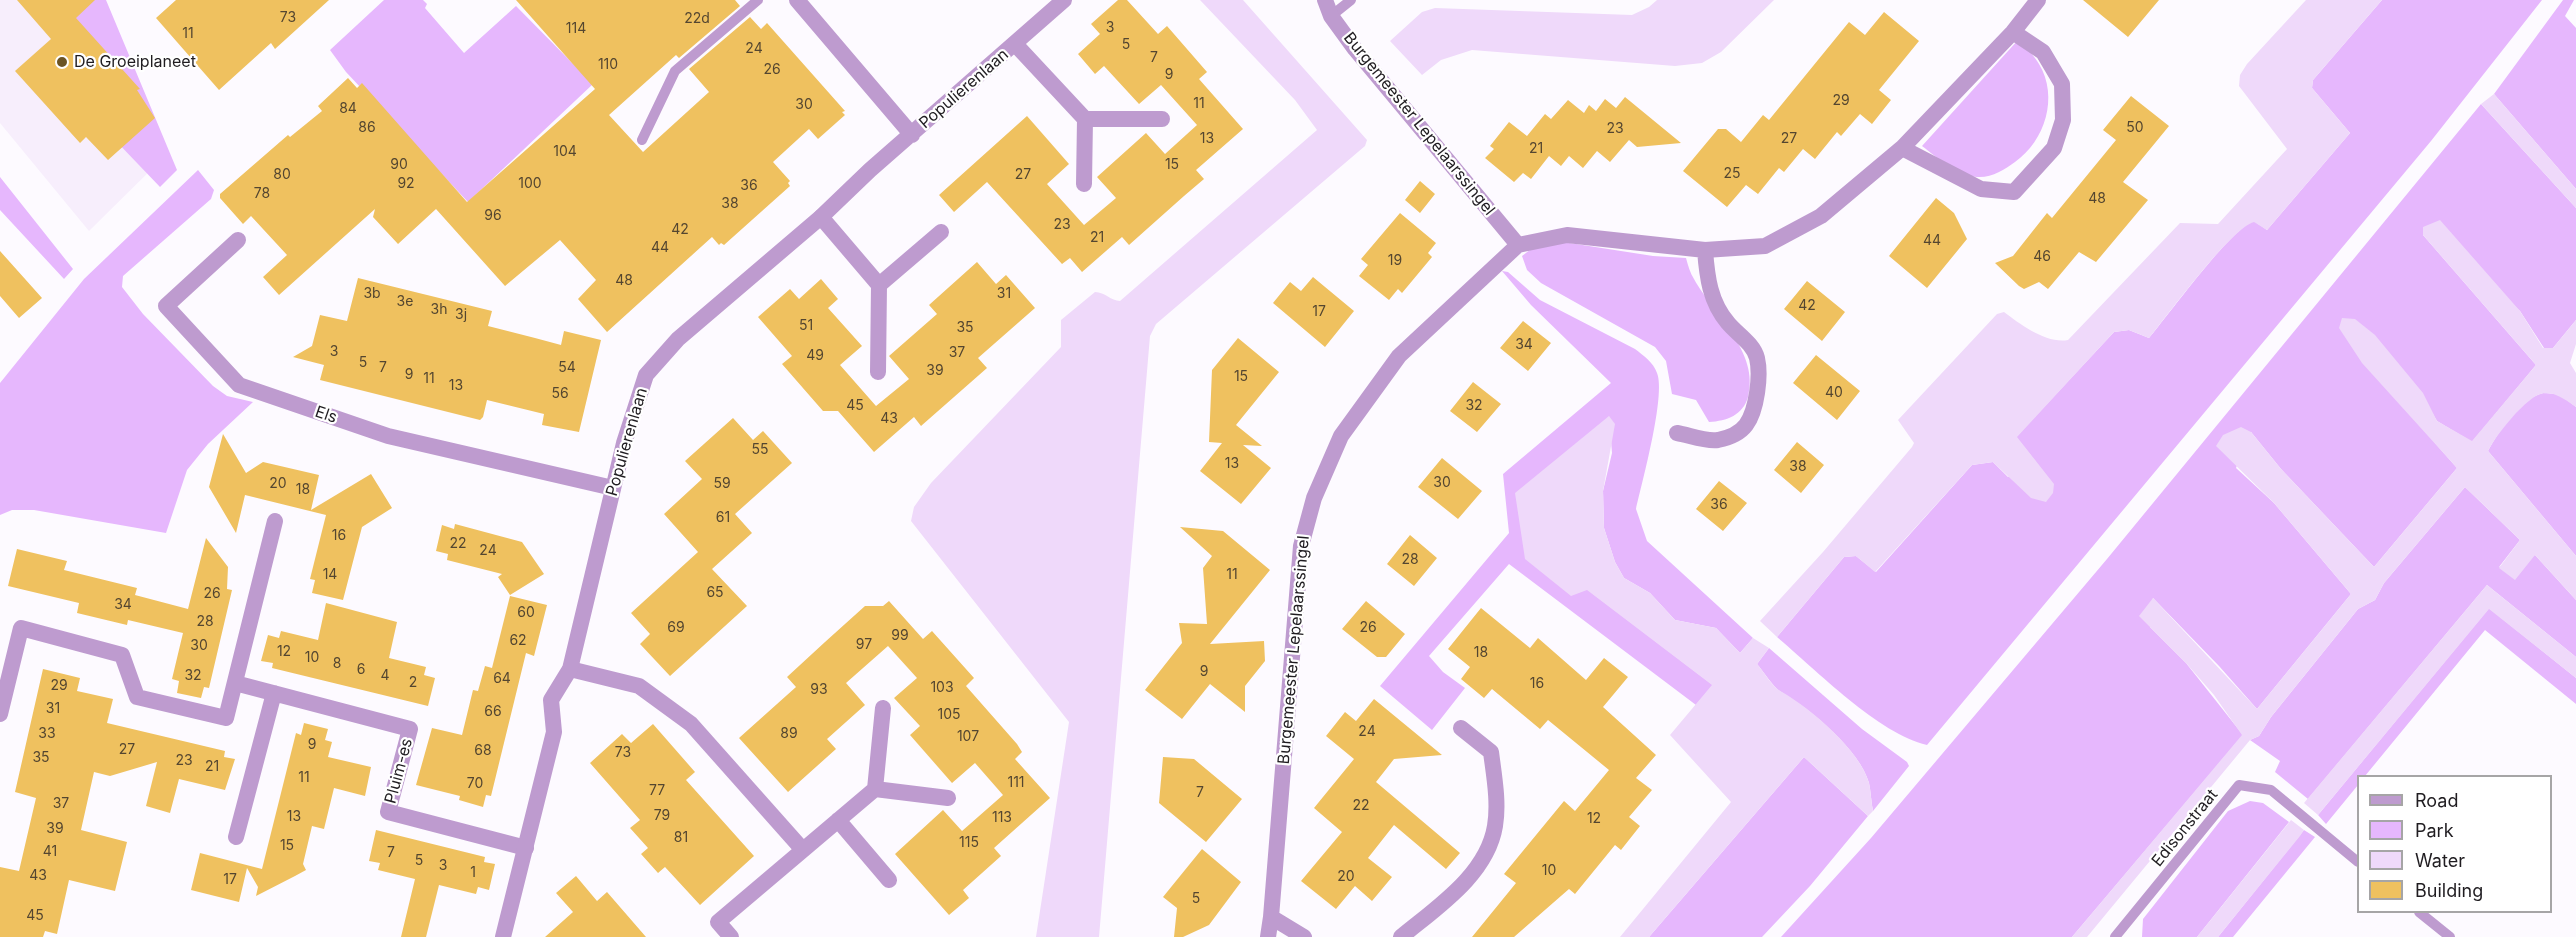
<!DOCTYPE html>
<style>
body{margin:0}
#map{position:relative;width:2576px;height:937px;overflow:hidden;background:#fdfaff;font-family:Inter,sans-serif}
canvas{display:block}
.legend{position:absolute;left:2357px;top:775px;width:195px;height:138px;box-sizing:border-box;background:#fff;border:2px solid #a6a5a6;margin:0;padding:8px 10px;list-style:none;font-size:18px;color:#201d21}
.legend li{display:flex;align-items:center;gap:12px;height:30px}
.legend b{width:30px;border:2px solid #a6a5a6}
</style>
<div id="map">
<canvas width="2576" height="937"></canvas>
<ul class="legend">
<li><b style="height:8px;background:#be9bcf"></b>Road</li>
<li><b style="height:16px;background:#e6b7fd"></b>Park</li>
<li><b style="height:16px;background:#efd9fa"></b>Water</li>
<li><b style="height:16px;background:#efc15f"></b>Building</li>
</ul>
</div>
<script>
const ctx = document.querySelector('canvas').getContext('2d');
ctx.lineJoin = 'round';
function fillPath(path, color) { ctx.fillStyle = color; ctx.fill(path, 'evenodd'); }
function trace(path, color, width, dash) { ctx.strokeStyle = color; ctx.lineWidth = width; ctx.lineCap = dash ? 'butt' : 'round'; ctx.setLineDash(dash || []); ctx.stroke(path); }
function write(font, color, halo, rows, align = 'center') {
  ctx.font = font + ' Inter,sans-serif'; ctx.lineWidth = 4.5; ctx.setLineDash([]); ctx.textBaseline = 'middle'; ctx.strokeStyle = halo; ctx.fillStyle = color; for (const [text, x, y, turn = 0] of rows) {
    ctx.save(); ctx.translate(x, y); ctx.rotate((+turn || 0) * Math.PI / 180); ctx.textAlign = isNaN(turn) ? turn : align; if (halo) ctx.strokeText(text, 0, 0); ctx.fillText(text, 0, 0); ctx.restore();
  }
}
const built = new Path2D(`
 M0 0H96L165 156 89 231 0 123Z`);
const green = new Path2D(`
 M24 0H106L177 170 160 187 115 140 128 130Z
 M384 0H423L427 4 425 8 464 53 516 6 593 84 468 202 346 72 330 50Z
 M2382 0H2542L2431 141 1927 745C1879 734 1816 670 1777 637L1844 557 1856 556 1876 572 1972 465 1993 462 2008 477 2036 462 2016 437 2114 332 2129 330 2149 338C2168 316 2232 227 2254 221L2267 230 2350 133 2312 88 2313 80Z
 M2563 0H2574L2565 16 2576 28V189L2494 94Z
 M2018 40C2025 47 2034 55 2039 64 2059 97 2045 141 2015 162 2004 170 1992 178 1977 177 1956 176 1938 158 1922 146Z
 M2481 104 2576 208V320L2553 348H2544L2520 311 2423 227V235L2536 365 2472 442 2437 421 2431 411 2435 443 2457 468 2374 567 2281 469 2251 432 2236 468 2274 503 2351 594 2257 709 2219 666 2153 598 2150 627 2186 663 2243 735 2072 937H1781L1871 838 2107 559Z
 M198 170 214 190 211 199 123 276 122 287 143 314 213 386 227 396 253 402 208 444 187 470 166 533 34 510H12L0 515V383L84 279Z
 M0 177 73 269 64 279 0 210Z
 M1544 239 1653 256 1686 258C1688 265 1690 273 1694 279 1714 315 1760 352 1748 397 1743 415 1727 421 1709 422L1696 400 1672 394 1666 361 1655 347 1541 283 1527 270 1522 256Z
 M1502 271 1508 272 1540 300 1635 349C1644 356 1653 362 1657 373 1666 395 1642 482 1636 509L1647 541 1753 638 1740 653 1716 628 1675 620 1650 593 1624 578 1615 562 1604 528 1603 491 1612 453 1609 416 1587 589 1713 685 1696 705 1509 564 1429 656 1443 672 1465 688 1432 730 1380 686 1509 533 1503 474 1611 383 1531 305Z
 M2543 393 2559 394 2576 407V556L2488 451C2499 431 2519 399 2543 393Z
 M2465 487 2520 540 2499 567 2535 555 2576 600V657L2487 585 2308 799 2275 772 2280 761 2250 740 2259 736 2271 717 2358 609 2375 600 2384 583Z
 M2489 608 2576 678V704L2485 630 2365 776H2358V785L2326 824 2318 815Z
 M1769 648 1862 729 1907 762 1909 766 1873 811C1871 802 1871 792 1869 783 1860 750 1810 709 1781 692 1772 686 1764 672 1757 664Z
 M1804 757 1868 816 1810 886 1762 937H1649Z
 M2250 801 2263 803 2289 822 2197 937H2142L2143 919 2228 811Z
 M2304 830 2315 837 2233 937H2218Z`);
const water = new Path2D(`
 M1200 0H1243L1367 140 1365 146 1156 324 1150 336 1099 937H1036L1069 722 911 521 914 507 931 483 1061 347V320L1095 292C1105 292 1111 301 1120 301L1317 130 1295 100Z
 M1657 0H1774L1721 52 1702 63 1675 66 1472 50 1441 60 1422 75 1390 41 1422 12 1435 8 1632 15 1649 7Z
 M2306 0H2382L2313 80 2312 88 2350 133 2267 230 2254 222C2232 227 2167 316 2149 338L2129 330 2114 332 2017 437 2054 484 2053 493 2046 502 2031 498 1993 462 1972 465 1875 572 1856 556 1844 557 1777 637 1760 621 1823 552 1912 447 1914 443 1898 420 1997 314 2004 312C2021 325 2047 344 2068 340L2180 223 2218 224 2287 149 2239 86 2240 75 2247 64Z
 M2494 94 2576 189V208L2481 104Z
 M2440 220 2520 311 2543 348H2553L2576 320V344L2570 363 2576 373V407C2547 386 2540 389 2516 413 2505 426 2496 436 2488 451L2576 556V600L2535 555 2515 580 2499 568 2520 540 2465 487 2384 583 2375 600 2358 609 2271 717 2259 736 2250 740 2087 937H2072L2242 735 2214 695 2186 663 2139 616 2153 598 2257 709 2351 594 2274 503 2216 446 2223 435 2241 427 2251 432 2281 469 2374 567 2457 468 2362 363 2339 328 2342 318 2355 319 2375 335 2423 393 2437 421 2472 441 2536 365 2423 235V227Z
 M1609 416 1615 424 1603 491 1604 528 1615 562 1624 578 1650 593 1675 620 1716 628 1740 653 1753 638 1769 648 1757 664C1764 672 1772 687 1782 692 1810 708 1860 750 1869 783 1871 792 1871 802 1873 811L1868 816 1804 757 1649 937H1620L1731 802 1670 735 1712 685 1587 590 1571 596 1525 559 1515 493Z
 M2487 585 2576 657V678L2489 609 2318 815 2304 803Z
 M2291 820 2304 830 2300 836 2218 937H2197Z`);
const building = new Path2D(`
 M17 0H95L76 18 140 89 137 90 155 118 108 160 86 137 80 143 15 71 51 39Z
 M176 0H329L275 49 271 43 219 90 156 18Z
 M516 0H735L740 6 679 58 676 55 609 115 643 152 709 92 689 69 750 17 761 29 767 23 845 111 842 112 845 115 818 139 809 129 773 162 790 181 788 183 790 186 724 245 721 243 719 245 712 237 607 332 578 299 596 280 560 240 505 286 436 209 398 244 373 217 375 209 279 295 263 277 287 255 251 216 243 224 220 198V194L288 135 290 137 322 111 318 106 348 78 357 88 362 83 467 202 595 89Z
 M1118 0H1127L1158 34 1167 26 1207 72 1199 79 1243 129 1196 170 1204 179 1184 196 1129 245 1122 237 1082 272 1070 258 1062 264 987 182 954 212 939 195 1027 116 1069 164 1047 184 1084 225 1116 198 1097 177 1146 133 1165 154 1197 125 1161 85 1139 104 1104 66 1095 74 1078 54 1100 34 1091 24Z
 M2083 0H2159L2128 37Z
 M1884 12 1919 41 1879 90 1891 100 1872 124 1860 114 1841 136 1837 132 1815 159 1803 149 1784 172 1779 168 1758 194 1746 185 1727 207 1683 171 1718 129H1726L1741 142 1763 115 1769 120 1849 22 1865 35Z
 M2131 96 2169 126 2123 182 2148 200 2096 262 2079 252 2048 289 2039 282 2024 289 2019 286 1995 263 2013 256 2047 213 2052 218 2116 140 2103 130Z
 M1625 97 1681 143 1637 147 1629 140 1610 162 1597 151 1583 168 1569 156 1561 166 1549 156 1531 179 1523 173 1514 182 1485 158 1494 149 1490 146 1509 122 1527 136 1545 114 1551 119 1568 100 1584 113 1589 105 1596 111 1605 99 1616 108Z
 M1420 181 1435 194 1420 213 1405 200Z
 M1936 198 1954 213 1967 239 1927 288 1889 256Z
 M1400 213 1436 243 1428 253 1432 257 1402 293 1398 289 1389 300 1359 276 1368 265 1361 259Z
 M0 251 42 298 19 318 0 296Z
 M977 262 996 284 1006 275 1035 308 978 358 987 368 921 426 914 417 874 452 838 411H823L782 364 792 356 758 317 790 289 799 299 821 279 838 299 828 308 862 346 840 365 876 406 909 379 889 356 937 314 929 305Z
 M1313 277 1354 311 1325 347 1273 303 1290 282 1301 291Z
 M358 278 492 311 488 326 535 338 561 345 564 331 601 340 579 432 542 425 544 414 487 400 483 417 480 420 320 380 324 365 293 357 312 346 320 315 347 321Z
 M1807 281 1845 312 1822 341 1784 309Z
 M1523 321 1551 343 1528 371 1500 348Z
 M1238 338 1279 372 1236 425 1262 446 1243 445 1271 468 1241 504 1200 471 1222 443 1209 442 1212 370Z
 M1816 355 1860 391 1837 420 1793 383Z
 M1473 382 1501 404 1477 432 1450 411Z
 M733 418 753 440 763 431 792 463 735 514 752 533 712 569 747 606 670 676 640 644 650 634 631 613 698 552 664 514 702 479 685 461Z
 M223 434 246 473 263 462 319 475 311 510 371 474 392 508 362 527 343 600 312 593 315 580 310 579 326 515 245 495 236 533 209 487Z
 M1797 442 1824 465 1801 493 1774 470Z
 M1442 458 1482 491 1458 519 1418 487Z
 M1719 481 1747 503 1723 531 1696 509Z
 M455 524 522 542 544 574 510 595 498 577 502 574 447 560 448 554 436 551 442 525 454 529Z
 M1180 527 1223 531 1270 570 1210 644 1264 641 1265 661 1245 686V712L1210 684 1182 719 1145 690 1182 643 1179 623 1207 624 1203 568 1212 556Z
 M1410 535 1437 558 1414 586 1387 564Z
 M206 538 228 567 227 589 232 590 209 688 204 687 201 698 177 693 179 681 172 679 183 633 128 620 127 625 77 613 79 603 8 586 17 549 67 561 64 570 137 588 135 595 188 609Z
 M510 596 547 605 534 656 526 653 491 796 486 795 483 807 459 800 460 796 416 785 432 728 462 735 473 690 478 691 485 666 492 668Z
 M889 601 923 639 932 631 974 678 966 686 1017 744 1022 752 1015 759 1050 798 994 848 1001 856 963 890 969 898 949 915 895 854 943 810 962 831 1003 795 975 763 952 783 910 735 920 726 894 698 917 678 888 646 846 683 865 705 827 739 836 749 788 792 739 738 796 687 787 677 825 642 865 606H883Z
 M1366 601 1405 634 1386 657H1377L1342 629Z
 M326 603 397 622 389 658 426 667 424 675 435 678 428 706 272 668 273 663 261 661 268 635 279 638 281 631 318 640Z
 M1481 608 1530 648 1538 638 1586 680 1604 658 1628 677 1603 707 1656 755 1636 778 1652 790 1629 817 1640 826 1621 850 1615 845 1575 894 1569 889 1514 937H1472L1516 883 1504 874 1564 801 1575 811 1609 770 1548 720 1540 729 1492 689 1484 698 1461 679 1470 667 1448 649Z
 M43 669 80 678 77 691 113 699 107 723 225 751 224 757 235 759 225 790 179 779 170 813 146 806 157 762 110 776 94 772 81 830 127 842 115 891 69 880 57 934 45 931 43 937H0V867L19 871 36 798 15 792Z
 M1374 699 1442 755 1394 759 1376 782 1460 853 1446 869 1394 825 1368 858 1392 877 1372 901 1355 886 1336 909 1301 881 1342 832 1314 808 1354 759 1326 736 1345 712 1356 721Z
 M304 723 328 729 325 740 332 742 328 757 371 767 365 796 334 788 324 829 312 826 303 864 306 870 295 876 256 896 258 887 247 868 239 902 191 890 200 853 262 869 296 733 301 735Z
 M653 724 695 772 686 780 754 856 700 905 665 867 658 873 641 854 648 848 630 828 640 820 590 763 622 734 631 743Z
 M1163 757 1194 759 1242 799 1206 842 1159 803Z
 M376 830 485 857 484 862 495 864 489 890 478 887 476 894 439 885 426 937H401L415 879 378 870 380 863 369 861Z
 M1202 849 1241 882 1209 925 1183 937H1174L1177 908 1163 897Z
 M576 876 597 901 607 892 646 937H545L573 912 556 893Z`);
const service = new Path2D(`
 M1331 16 1351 0
 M642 140 675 71 758 0
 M2419 912 2450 937
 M2115 937 2239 785 2271 790 2358 862`);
const minor = new Path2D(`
 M1325 0 1331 16 1355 49 1518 245
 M1016 45 1085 119H1162
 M1902 148 1981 189 2014 192 2054 148 2063 120 2062 84 2043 52 2013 32
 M1084 184 1085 119
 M821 217 879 285 878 372
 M238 240 166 306 239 385 388 436 613 488
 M879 285 941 232
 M1677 433C1689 435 1706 442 1718 440 1728 438 1740 433 1746 425 1757 410 1761 375 1757 358 1753 343 1737 334 1728 323 1710 302 1707 277 1705 250
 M570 669 639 686 691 724 803 850
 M235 683 410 729 388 812 526 848
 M0 714 21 628 122 655 137 697 226 718 275 521
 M875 789 948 798
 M838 820 889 880
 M236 837 274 693
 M731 937 718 922 875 789 883 708
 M1268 937 1271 917
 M1304 937 1271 917 1301 546 1314 498 1341 436 1399 356 1518 245 1567 235 1705 250 1765 246 1821 216 1902 148 2013 32 2038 0
 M1401 937C1436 908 1487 875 1495 826 1499 802 1494 776 1491 752L1461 728`);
const tertiary = new Path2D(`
 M797 0 912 135
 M503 937 554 732 551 700 570 669 624 443 646 375 678 339 821 217 870 170 1064 0`);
const markers = [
 [62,62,6,"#6b5424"]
];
const numberNames = [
 ["73",288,18],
 ["22d",697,19],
 ["3",1110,28],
 ["114",576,29],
 ["11",188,34],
 ["5",1126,45],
 ["24",754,49],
 ["7",1154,58],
 ["110",608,65],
 ["26",772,70],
 ["9",1169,75],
 ["29",1841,101],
 ["11",1199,104],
 ["30",804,105],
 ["84",348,109],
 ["86",367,128],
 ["50",2135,128],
 ["23",1615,129],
 ["13",1207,139],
 ["27",1789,139],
 ["21",1536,149],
 ["104",565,152],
 ["90",399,165],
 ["15",1172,165],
 ["25",1732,174],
 ["80",282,175],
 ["27",1023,175],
 ["92",406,184],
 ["100",530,184],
 ["36",749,186],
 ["78",262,194],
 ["48",2097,199],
 ["38",730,204],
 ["96",493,216],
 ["23",1062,225],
 ["42",680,230],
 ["21",1097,238],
 ["44",1932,241],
 ["44",660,248],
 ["46",2042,257],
 ["19",1395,261],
 ["48",624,281],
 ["3b",372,294],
 ["31",1004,294],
 ["3e",405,302],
 ["42",1807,306],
 ["3h",439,310],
 ["17",1319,312],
 ["3j",461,315],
 ["51",806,326],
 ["35",965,328],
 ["34",1524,345],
 ["3",334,352],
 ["37",957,353],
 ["49",815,356],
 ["5",363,363],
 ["7",383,368],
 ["54",567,368],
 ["39",935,371],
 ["9",409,375],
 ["15",1241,377],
 ["11",429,379],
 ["13",456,386],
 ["40",1834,393],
 ["56",560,394],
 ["45",855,406],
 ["32",1474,406],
 ["43",889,419],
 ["55",760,450],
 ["13",1232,464],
 ["38",1798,467],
 ["30",1442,483],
 ["20",278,484],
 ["59",722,484],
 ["18",303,490],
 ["36",1719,505],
 ["61",723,518],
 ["16",339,536],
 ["22",458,544],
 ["24",488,551],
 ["28",1410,560],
 ["14",330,575],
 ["11",1232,575],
 ["65",715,593],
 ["26",212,594],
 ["34",123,605],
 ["60",526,613],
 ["28",205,622],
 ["69",676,628],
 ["26",1368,628],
 ["99",900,636],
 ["62",518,641],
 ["97",864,645],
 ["30",199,646],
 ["12",284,652],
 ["18",1481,653],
 ["10",312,658],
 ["8",337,664],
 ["6",361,670],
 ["9",1204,672],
 ["32",193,676],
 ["4",385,676],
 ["64",502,679],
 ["2",413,683],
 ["16",1537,684],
 ["29",59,686],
 ["103",942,688],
 ["93",819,690],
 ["31",53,709],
 ["66",493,712],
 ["105",949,715],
 ["24",1367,732],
 ["33",47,734],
 ["89",789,734],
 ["107",968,737],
 ["9",312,745],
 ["27",127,750],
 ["68",483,751],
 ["73",623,753],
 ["35",41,758],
 ["23",184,761],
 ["21",212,767],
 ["11",304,778],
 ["111",1016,783],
 ["70",475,784],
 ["77",657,791],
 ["7",1200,793],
 ["37",61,804],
 ["22",1361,806],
 ["79",662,816],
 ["13",294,817],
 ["113",1002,818],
 ["12",1594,819],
 ["39",55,829],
 ["81",681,838],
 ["115",969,843],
 ["15",287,846],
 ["41",50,852],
 ["7",391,853],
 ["5",419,861],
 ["3",443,866],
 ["10",1549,871],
 ["1",473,873],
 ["43",38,876],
 ["20",1346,877],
 ["17",230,880],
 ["5",1196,899],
 ["45",35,916]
];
const poiNames = [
 ["De Groeiplaneet",74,62]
];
const streetNames = [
 ["Populierenlaan",964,89,-41],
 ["Burgemeester Lepelaarssingel",1419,124,51],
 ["Els",326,415,19],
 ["Populierenlaan",627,442,-74],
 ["Burgemeester Lepelaarssingel",1294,650,-85],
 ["Pluim-es",399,771,-75],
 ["Edisonstraat",2185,828,-51]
];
fillPath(built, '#f7eefc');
fillPath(green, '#e6b7fd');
fillPath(water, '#efd9fa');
fillPath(building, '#efc15f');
trace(service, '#be9bcf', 10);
trace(minor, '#be9bcf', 16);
trace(tertiary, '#be9bcf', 16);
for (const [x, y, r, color] of markers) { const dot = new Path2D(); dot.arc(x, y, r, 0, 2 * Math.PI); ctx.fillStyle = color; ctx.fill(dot); trace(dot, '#fff', 2); }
write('14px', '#544630', null, numberNames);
write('16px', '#201d21', '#fff', poiNames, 'left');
write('16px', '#201d21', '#fff', streetNames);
</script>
